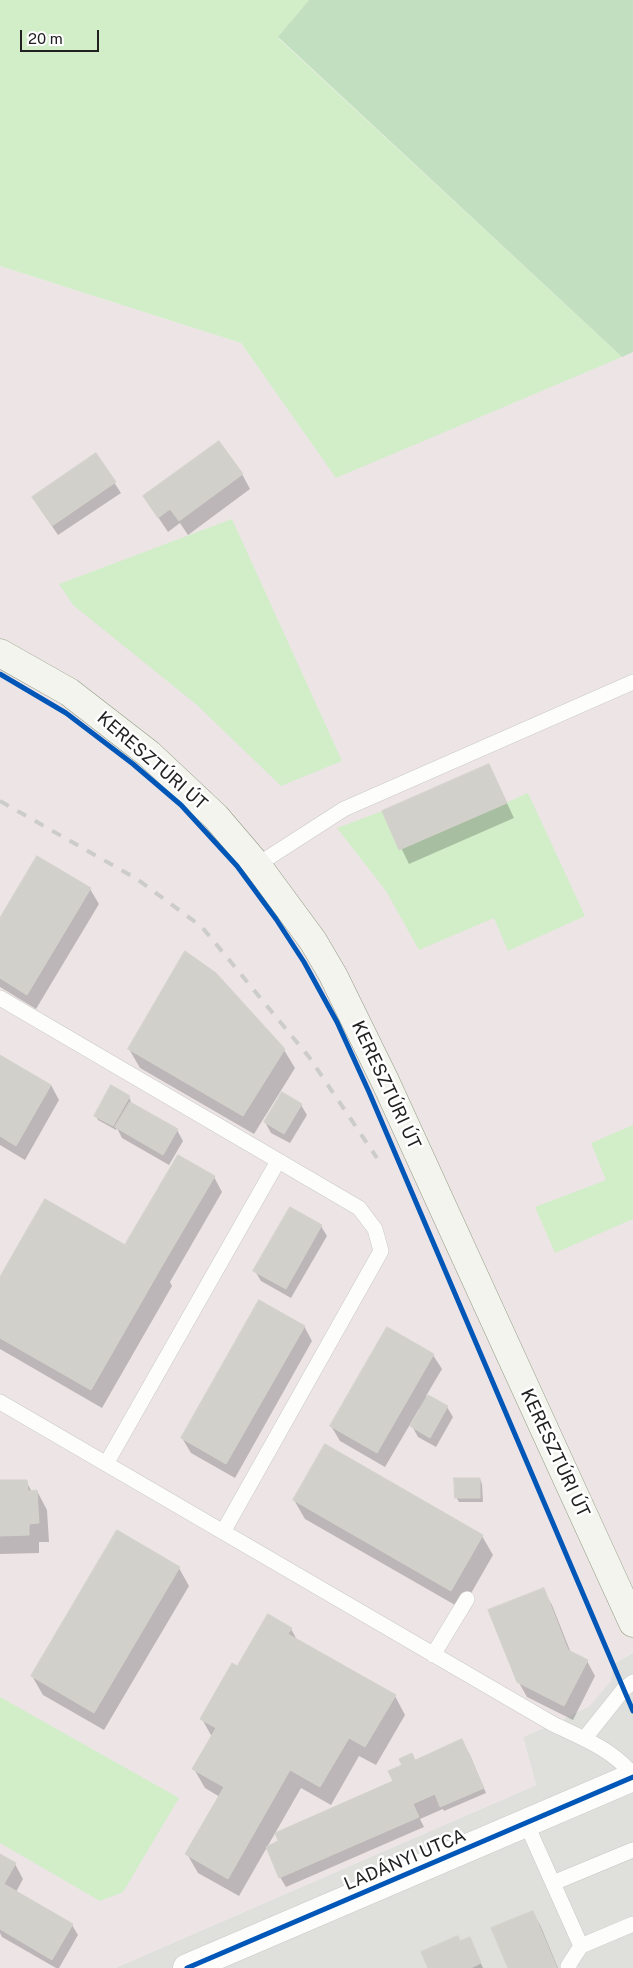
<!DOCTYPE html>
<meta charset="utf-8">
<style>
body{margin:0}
#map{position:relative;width:633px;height:1968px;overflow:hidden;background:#f0f0ea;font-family:"Public Sans",sans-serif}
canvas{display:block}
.scale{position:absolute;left:20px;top:30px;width:79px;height:22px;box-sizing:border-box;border:2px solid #222;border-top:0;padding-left:6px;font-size:15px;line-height:18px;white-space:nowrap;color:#222;-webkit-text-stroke:4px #fff;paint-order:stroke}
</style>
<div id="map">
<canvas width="633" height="1968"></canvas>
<div class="scale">20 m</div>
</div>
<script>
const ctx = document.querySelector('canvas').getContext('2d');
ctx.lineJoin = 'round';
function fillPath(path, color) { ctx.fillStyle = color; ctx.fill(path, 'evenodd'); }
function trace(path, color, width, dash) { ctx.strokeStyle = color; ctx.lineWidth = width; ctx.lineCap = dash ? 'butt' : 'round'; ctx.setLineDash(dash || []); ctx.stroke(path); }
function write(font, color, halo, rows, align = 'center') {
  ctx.font = font + ' "Public Sans",sans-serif'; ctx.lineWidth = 5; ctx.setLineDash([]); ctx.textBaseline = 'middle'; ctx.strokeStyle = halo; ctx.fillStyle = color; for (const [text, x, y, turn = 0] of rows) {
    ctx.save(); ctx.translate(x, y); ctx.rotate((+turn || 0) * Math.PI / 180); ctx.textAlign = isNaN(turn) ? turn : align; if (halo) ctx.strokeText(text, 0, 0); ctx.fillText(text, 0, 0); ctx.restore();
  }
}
const residential = new Path2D(`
 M633 1653V1968H115L536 1785 523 1737 564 1719 611 1681 613 1664Z`);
const industrial = new Path2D(`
 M0 266 241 343 336 477 633 352V1653L613 1664 611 1681 589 1707 523 1737 536 1785 115 1968H0Z`);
const grass = new Path2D(`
 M0 0H309L278 38 622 357 336 478 241 343 0 266Z
 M232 519 342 761 281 786 197 705 73 605 59 584Z
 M528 793 585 916 508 951 494 918 419 950 386 891 337 828 382 811 399 850Z
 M633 1125V1219L555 1253 535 1207 606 1180 591 1143Z
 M0 1697 179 1798 123 1892 100 1901 0 1843Z`);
const forest = new Path2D(`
 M309 0H633V352L622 357 278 37Z`);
const shadow = new Path2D(`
 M96 455 121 493 58 535 39 507Z
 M242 474 250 489 188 535 180 523 168 532 144 496Z
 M489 765 514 818 409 864 383 811Z
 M38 858 90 889 99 904 36 1009 0 987V921Z
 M129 1049 284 1050 295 1068 254 1134 140 1068Z
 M0 1057 51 1085 59 1100 25 1160 0 1145Z
 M129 1097 131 1102 130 1104 177 1130 183 1141 169 1165 122 1138 117 1128 116 1130 98 1120 96 1116Z
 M301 1105 307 1115 290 1143 271 1133 265 1122Z
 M214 1177 222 1192 170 1282 172 1286 102 1408 0 1349V1279L126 1247Z
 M291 1209 321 1226 327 1236 291 1298 261 1281 255 1271Z
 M304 1326 312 1341 235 1478 191 1453 182 1438Z
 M433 1355 442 1369 426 1396 447 1407 453 1417 436 1447 418 1437 412 1426 421 1411 419 1409 385 1467 340 1441 331 1426Z
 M326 1446 482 1536 493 1555 462 1609 305 1519 294 1500Z
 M480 1479 482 1484 483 1502H459L456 1497Z
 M26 1481 32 1492 37 1491 47 1510 49 1542H39V1553L0 1554V1482Z
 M179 1568 189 1586 104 1730 43 1695 32 1676Z
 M543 1590 552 1605 571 1653 587 1661 595 1676 573 1720 527 1697 518 1681Z
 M291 1629 297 1640 395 1696 405 1715 376 1765 359 1756 331 1805 301 1788 239 1896 198 1873 187 1854 220 1797 205 1788 194 1769 212 1737 202 1719 238 1667Z
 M462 1741 470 1755 486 1793 444 1811 443 1809 420 1819 424 1827 286 1887 280 1877 281 1849 395 1782 415 1761Z
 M0 1856 15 1864 23 1879 16 1892 72 1925 78 1935 59 1968H56L2 1937 0 1933Z
 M533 1912 541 1927 558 1968H509Z
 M469 1938 483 1968H429Z`);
const building = new Path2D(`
 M219 441 243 474 179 521 170 509 158 518 143 496Z
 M96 453 116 482 52 526 32 497Z
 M489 764 507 803 399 850 382 811Z
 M37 856 91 888 27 995 0 978V918Z
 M185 951 216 973 285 1049 243 1116 128 1049Z
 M0 1055 51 1085 16 1146 0 1136Z
 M111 1085 130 1096 113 1126 94 1116Z
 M282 1092 302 1104 284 1134 264 1122Z
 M130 1102 178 1129 163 1155 115 1127Z
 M178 1155 215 1176 162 1266 125 1245Z
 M45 1199 162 1266 91 1390 0 1338V1277Z
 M290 1207 322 1225 286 1289 253 1271Z
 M259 1300 305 1326 226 1464 181 1438Z
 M387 1327 434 1354 377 1453 330 1426Z
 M428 1395 448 1406 430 1438 410 1426Z
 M325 1444 483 1535 451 1591 293 1500Z
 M454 1478H480V1498H455Z
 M0 1480H27L28 1491 37 1490 39 1523 29 1524V1535L0 1536Z
 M117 1530 180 1567 94 1713 31 1676Z
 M544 1588 568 1650 588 1660 564 1706 517 1682 488 1610Z
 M268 1614 292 1628 288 1634 396 1695 365 1747 349 1738 320 1787 290 1770 228 1879 185 1854 224 1787 192 1769 216 1728 200 1719 232 1663 237 1666Z
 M462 1739 478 1775 286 1860 275 1833 393 1781 388 1771 402 1765 399 1759 412 1753 415 1760Z
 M478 1775 484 1788 440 1807 435 1794Z
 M413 1804 419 1817 279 1878 266 1847 278 1841 286 1860Z
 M0 1854 16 1863 4 1884 16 1891 0 1917Z
 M16 1891 73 1924 52 1960 0 1929V1918Z
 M533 1911 557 1968H508L491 1928Z
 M458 1936 460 1941 470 1937 481 1963 471 1968H428L421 1952Z`);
const service = new Path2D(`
 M257 865 344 809 633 682
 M0 998 359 1208 375 1229 381 1251 223 1532
 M0 1402 553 1724C582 1738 612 1749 633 1775
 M106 1464 278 1161
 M433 1655 467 1599
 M584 1739 624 1689 633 1682
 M526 1823 581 1946 633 1924
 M553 1883 633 1850
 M569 1968 568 1966 581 1946`);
const minor = new Path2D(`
 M187 1968 633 1777`);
const secondary = new Path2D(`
 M0 653 69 692 149 754 216 817 257 865 313 941 333 975 386 1083 633 1623`);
const rail = new Path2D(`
 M0 801 137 879 202 927 309 1057 377 1158`);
const cycleway = new Path2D(`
 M0 674 66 713 133 764 181 805 237 866 276 919 304 962 337 1022 369 1092 633 1711
 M187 1968 633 1777`);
const streetNames = [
 ["KERESZTÚRI ÚT",152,761,41],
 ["KERESZTÚRI ÚT",386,1085,65],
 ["KERESZTÚRI ÚT",555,1453,65],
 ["LADÁNYI UTCA",405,1860,-23]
];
fillPath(residential, '#dfdfdc');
fillPath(industrial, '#ede4e6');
fillPath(grass, '#d2eec9');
fillPath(forest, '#c2e0c0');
fillPath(shadow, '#0003');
fillPath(building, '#d1d0cb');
trace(building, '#d3d2cb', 1);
trace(service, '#c9c9c6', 16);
trace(minor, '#c9c9c6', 29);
trace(secondary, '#929c81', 29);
trace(service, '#fdfdfc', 15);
trace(minor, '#fdfdfc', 28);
trace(secondary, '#f2f4ed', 28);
trace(rail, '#cccccb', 4, [10, 10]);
trace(cycleway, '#0057b8', 5);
write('18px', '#222', '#fff', streetNames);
</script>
